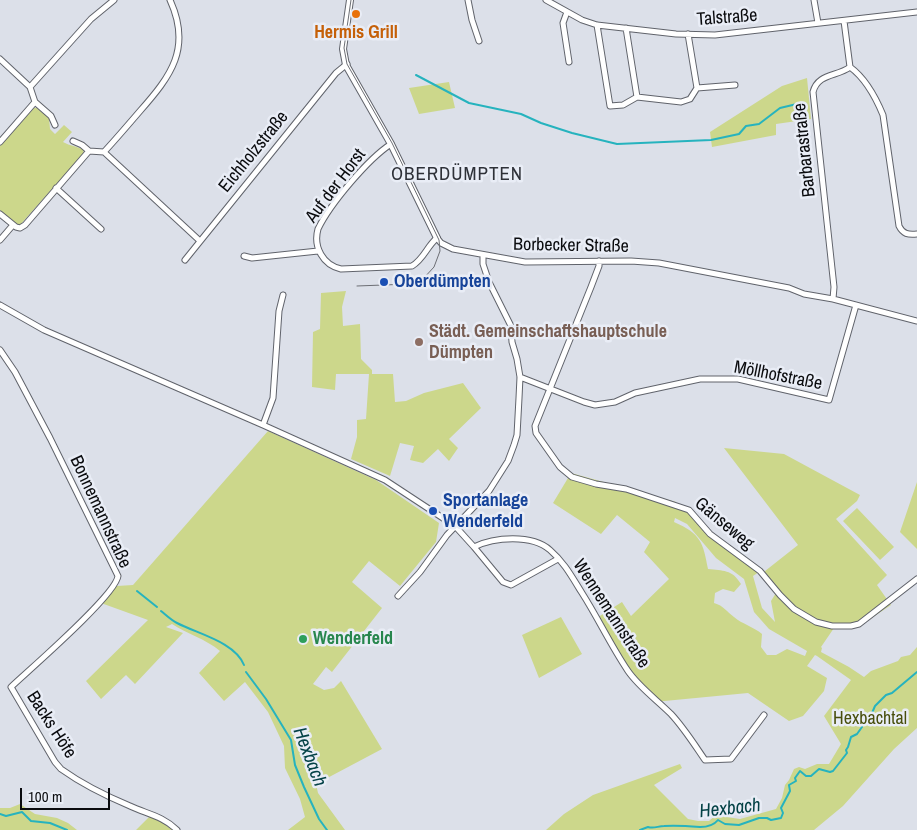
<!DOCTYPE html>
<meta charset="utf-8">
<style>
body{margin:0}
#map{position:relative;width:917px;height:830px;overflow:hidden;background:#dce0e9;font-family:"Archivo Narrow",sans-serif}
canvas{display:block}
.scale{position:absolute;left:20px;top:788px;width:90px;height:22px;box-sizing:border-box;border:2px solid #0a0b0e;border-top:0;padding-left:6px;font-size:15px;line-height:18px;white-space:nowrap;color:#0a0b0e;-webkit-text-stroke:4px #e9edf6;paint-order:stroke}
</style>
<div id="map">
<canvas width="917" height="830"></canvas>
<div class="scale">100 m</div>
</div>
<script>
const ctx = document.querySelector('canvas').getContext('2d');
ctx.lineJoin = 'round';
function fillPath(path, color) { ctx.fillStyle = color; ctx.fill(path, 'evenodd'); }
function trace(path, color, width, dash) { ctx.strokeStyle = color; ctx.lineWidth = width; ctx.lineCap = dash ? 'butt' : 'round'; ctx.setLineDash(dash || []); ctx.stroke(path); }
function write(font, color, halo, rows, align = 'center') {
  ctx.font = font + ' "Archivo Narrow",sans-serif'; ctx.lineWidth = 5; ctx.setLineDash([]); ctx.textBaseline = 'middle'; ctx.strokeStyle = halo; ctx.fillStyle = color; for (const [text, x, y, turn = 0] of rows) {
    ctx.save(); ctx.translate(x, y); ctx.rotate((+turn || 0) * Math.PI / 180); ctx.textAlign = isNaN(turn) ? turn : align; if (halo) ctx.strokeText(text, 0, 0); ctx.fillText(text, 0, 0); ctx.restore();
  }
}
const green = new Path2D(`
 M807 78 811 119 776 124V135L712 147 710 132 782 86Z
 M449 82 455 108 419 114 409 88Z
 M34 108H37L49 118 50 129 55 134 64 125 72 132 63 142C70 146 77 146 84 150L83 154 20 225H17L0 210V146Z
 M346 291 342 307 343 326 360 324 361 359 372 370V374H393L395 402 406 401 424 393 463 383 481 408 449 439 458 448 449 461 438 449 423 463 410 460 414 446 400 443 390 476 351 459 357 437V420L366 419 369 374H336L335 390 312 387 313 332 320 329 321 293Z
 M268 431 376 480 439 523 436 542 400 586 369 561 352 582 382 608 332 672 326 667 313 684 324 690 334 688 341 681 382 749 316 784 318 793 345 830H288L305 817 300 799 285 768 284 746 268 712 245 682 224 701 199 673 220 651C206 639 187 634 172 624L166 627 183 633 135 684 126 675 101 699 86 681 148 620 101 603 117 586 133 585Z
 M724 448 784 454 860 495 857 501 836 519 887 575 877 585 891 605 864 623 834 628 821 647 822 648 821 652 849 667 864 677 871 671 898 661 901 657 910 655 917 647V728L894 749 843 806 814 830H546L564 814 593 795 680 764 682 768 654 785 688 819 698 821H709L715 816H719L740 819 776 809 782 798 785 785 789 780 794 769 799 767 805 769 817 764H829L841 744 824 716 851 680 817 656 815 655 807 666 827 678 824 691 803 716 789 721 748 693 654 702 625 672 595 619 622 602 631 616 669 579 644 552 650 542 617 515 601 534 553 503 571 473 676 502V506L686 511 697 520 715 541 759 572 753 576 762 608 775 622 771 601 776 593 760 575 798 545ZM675 518 687 524 716 558 744 579 754 612 769 629 807 651 805 656 787 649 776 655H767L761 647 762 634C754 627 742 624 734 617 726 611 724 606 714 603L715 593 723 589 734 592 741 584C732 569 723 571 708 569 703 542 701 534 674 522Z
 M917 482V549L900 532Z
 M857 508 894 547 880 560 843 521Z
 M561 617 582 654 539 678 522 635Z
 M20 804 35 814 57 818 68 823 77 830H0V808H10Z
 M150 816 156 817 172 830H136Z`);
const stream = new Path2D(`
 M416 75 469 103 521 114 541 123 572 133 617 144 711 140 739 134 746 126 759 124 780 108 801 103
 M137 591 157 607
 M161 611C166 615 171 620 177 623 198 634 235 642 244 665
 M246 672 266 699 291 740 295 765 304 787 319 819 327 830
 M0 814 6 816 22 812 31 821 50 823 67 830
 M640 830 648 827C654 829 658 826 664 826 676 825 688 826 700 827 706 827 714 825 718 820L725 824 739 825 759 818H767L771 820 781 818 783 813 781 808 790 791 789 785 796 781 795 778 800 771 806 776H811L819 769 830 772 833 771 847 753 846 750 848 747 851 737 857 734 862 727 861 723 872 713 875 706 886 695 892 693 917 672`);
const minor = new Path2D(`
 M468 0 472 20 479 41
 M546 0 582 20 597 25 676 34 715 35 917 12
 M814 0 818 23
 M567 12 563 23 569 62
 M844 21 850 67
 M597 25 610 106 623 105 637 97
 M626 28 637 97 681 102 690 99 697 88 688 34
 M0 59 30 87 35 102 51 116 55 125
 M850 67C865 78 876 98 883 115L899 226C903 234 908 235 917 234
 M30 87 91 19 114 0
 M697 88 735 85
 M73 141 82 145 89 151 104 152 200 241
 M0 142 35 102
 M391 144C368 159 330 204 318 229 313 247 323 265 341 269L412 266C424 259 427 246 437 238L441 243 453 249 525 262 631 261 659 263 789 288 804 294 833 299 917 321
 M104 152C116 139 128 125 140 111 171 76 192 48 170 0
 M56 188 101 229
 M0 214 16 227 20 228 25 225 89 151
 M0 240 13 225
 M244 256 252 258 318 251
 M185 260 336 73 347 64
 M599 261V266L591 287 535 426 536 433 560 467 572 477 596 484 626 489 689 510 710 534 760 571 780 595 794 609 816 622 832 626H851L859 624 917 579
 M833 299 834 287 813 92C818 73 837 77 850 67
 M0 305 44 330 263 425 385 480 455 526 474 547C494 537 532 534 550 550 564 562 572 577 582 593 598 618 611 646 628 671 639 687 657 700 671 714 684 728 694 744 705 760L731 759 764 715
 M0 350 15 372 50 438 118 576C116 595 29 670 11 687L55 762 61 769C82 784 106 796 130 806 147 814 163 816 177 830
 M520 377 584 402 595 405 615 402 635 393 700 379H738L829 400 856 305
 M263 425 273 398 279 311 283 295
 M474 547 503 582 511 585 558 559
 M398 596 420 572 447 535 489 491 508 461 514 445 517 435 519 398 520 377 517 359 512 342 511 326 489 282 483 264V255`);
const tertiary = new Path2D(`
 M350 0 343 49 346 65 391 144 437 238`);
const tram = new Path2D(`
 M351 0 344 48 347 64 392 143 439 240 440 251 434 267 422 280 410 284 357 286`);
const markers = [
 [356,14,5,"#e8710a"],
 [384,282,5,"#1a4fb4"],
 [419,342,5,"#8d6e63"],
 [433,511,5,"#1a4fb4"],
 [303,639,5,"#2e9e5b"]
];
const streetNames = [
 ["Talstraße",727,18,-4],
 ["Barbarastraße",805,150,-96],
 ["Eichholzstraße",254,152,-51],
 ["Auf der Horst",336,186,-53],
 ["Borbecker Straße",571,246,1],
 ["Möllhofstraße",778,376,11],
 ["Bonnemannstraße",100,512,65],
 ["Gänseweg",724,524,40],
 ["Wennemannstraße",611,614,57],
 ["Backs Höfe",51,725,57]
];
const foodNames = [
 ["Hermis Grill",356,33]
];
const transitNames = [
 ["Oberdümpten",394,282],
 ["Sportanlage",443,501],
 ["Wenderfeld",443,522]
];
const educationNames = [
 ["Städt. Gemeinschaftshauptschule",429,332],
 ["Dümpten",429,353]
];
const leisureNames = [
 ["Wenderfeld",313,639]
];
const parkNames = [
 ["Hexbachtal",870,719]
];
const neighbourhoodNames = [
 ["OBERDÜMPTEN",457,175]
];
const waterNames = [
 ["Hexbach",309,757,69],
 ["Hexbach",730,809,-6]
];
fillPath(green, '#ccd78b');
trace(stream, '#26b3be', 2);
trace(minor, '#60636b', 7);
trace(tertiary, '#60636b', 8);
trace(minor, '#fff', 5);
trace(tertiary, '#fff', 6);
trace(tram, '#6c6e74', 1);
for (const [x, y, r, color] of markers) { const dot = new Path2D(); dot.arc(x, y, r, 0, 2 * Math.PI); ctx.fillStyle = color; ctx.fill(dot); trace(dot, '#e9edf6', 2); }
write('18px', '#0a0b0e', '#e9edf6', streetNames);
write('bold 18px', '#c56008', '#e9edf6', foodNames);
write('bold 18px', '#164399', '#e9edf6', transitNames, 'left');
write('bold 18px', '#785e54', '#e9edf6', educationNames, 'left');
write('bold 18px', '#27864d', '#e9edf6', leisureNames, 'left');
write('18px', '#484e0c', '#e9edf6', parkNames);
ctx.letterSpacing = '1px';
write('19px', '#2e3138', '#e9edf6', neighbourhoodNames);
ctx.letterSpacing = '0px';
write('italic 19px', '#044246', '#e9edf6', waterNames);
</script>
